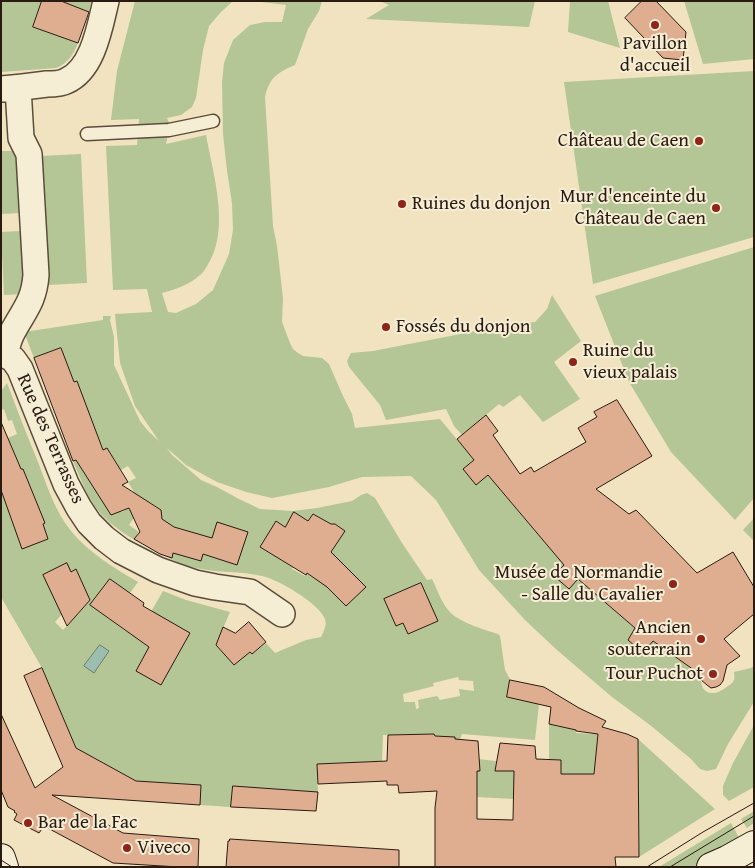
<!DOCTYPE html>
<meta charset="utf-8">
<style>
body{margin:0}
#map{position:relative;width:755px;height:868px;overflow:hidden;background:#f1e3bf;font-family:"Gentium Book Plus",serif}
canvas{display:block}
.frame{position:absolute;inset:0;border:2px solid #291b11;pointer-events:none}
</style>
<div id="map">
<canvas width="755" height="868"></canvas>
<div class="frame"></div>
</div>
<script>
const ctx = document.querySelector('canvas').getContext('2d');
ctx.lineJoin = 'round';
function fillPath(path, color) { ctx.fillStyle = color; ctx.fill(path, 'evenodd'); }
function trace(path, color, width, dash) { ctx.strokeStyle = color; ctx.lineWidth = width; ctx.lineCap = dash ? 'butt' : 'round'; ctx.setLineDash(dash || []); ctx.stroke(path); }
function write(font, color, halo, rows, align = 'center') {
  ctx.font = font + ' "Gentium Book Plus",serif'; ctx.lineWidth = 4; ctx.setLineDash([]); ctx.textBaseline = 'middle'; ctx.strokeStyle = halo; ctx.fillStyle = color; for (const [text, x, y, turn = 0] of rows) {
    ctx.save(); ctx.translate(x, y); ctx.rotate((+turn || 0) * Math.PI / 180); ctx.textAlign = isNaN(turn) ? turn : align; if (halo) ctx.strokeText(text, 0, 0); ctx.fillText(text, 0, 0); ctx.restore();
  }
}
const green = new Path2D(`
 M1 1H42L33 27 78 43C74 54 67 64 56 68L1 72Z
 M58 1H91L89 12Z
 M135 1H233L221 12 209 26 203 50 196 98 192 107 181 115 167 118 170 125 166 144 206 135C213 174 231 230 207 266 205 269 203 273 200 275 189 285 176 289 162 293L168 312 176 313 196 304 213 290 229 254 233 230 232 203 227 171 223 134 222 82 224 63 233 40 250 25 265 22H282L286 5 253 1H322L319 11 308 29 295 65C278 72 269 78 265 97L273 226 277 246 283 298 282 322 290 343 293 349 298 353 303 356 322 358 329 364 343 396 352 414 355 428 440 419 474 460 464 469 488 475 564 565 555 576 568 589 578 579 617 613 635 628 628 640 643 653 653 641 701 675C699 695 714 698 728 686 730 685 733 682 734 680 735 677 734 675 734 672L751 668 754 666V702L728 744 716 769 707 771 700 769 691 759 650 725 612 697 557 650 525 620 479 570 436 500 411 476 362 477 329 487 272 498 246 492 217 482 186 465 167 448 172 455 201 480 217 487 239 499 260 509 293 511 317 508 352 501 361 495 367 493 375 498 402 543 427 580 432 579C438 591 442 605 452 614 462 623 485 630 498 634L500 636 505 670 511 681 539 704 535 740 462 734 460 739 461 757 504 762 514 771V799L476 797 455 749V737L435 736 434 734 383 735 382 761 317 764 318 792 233 786 231 807 200 805 201 785 136 781 83 752 79 755 42 668 1 597V463L16 457 8 438 17 434 12 420 8 421 4 409 1 410V391L7 383C17 409 27 436 38 462 47 486 55 511 71 531 89 553 114 568 138 582L130 593 110 579 94 600 96 609 127 632 138 634 163 591 186 600 230 612 216 645 234 665 250 652 252 654 266 643 275 653 306 640 321 637C324 631 327 625 325 619 319 603 277 579 262 576 240 571 218 573 196 568 184 566 172 559 160 554L171 558 173 553 193 533 178 528 177 529 169 524 166 527 159 522 162 517 161 510 151 503 139 510 129 525 139 532 136 537 140 543C126 535 112 526 101 514 88 500 81 479 73 461L76 460 122 512 131 506 137 497 128 482 136 478 128 466 121 470 107 448 103 450 74 382 61 348 34 358 24 332 103 320V316H111L110 320 114 337V365L140 421 149 432 159 441 135 406 120 363 115 314 152 312 147 289 113 290 106 146 137 145 139 119 111 120 117 71ZM294 513 308 521 313 514 331 524H335L341 528 342 534 315 579 307 573 305 576 292 569 293 567 260 547 276 521 285 527ZM217 522 237 564 207 555ZM421 583 437 621 408 634 403 623 396 626 384 599ZM78 596 87 604 63 630 55 622ZM458 677 459 680 473 681 474 691 459 689 460 696 440 700 437 696 418 700 419 708 416 709 415 702H404L403 694 434 686 433 683Z
 M380 1H535L529 27 366 19 389 5Z
 M570 1H608L620 48 568 32Z
 M684 1H754V59L703 64Z
 M754 71V237L593 284 564 82Z
 M1 151H18L21 213 1 214Z
 M81 154 87 283 47 285 41 156Z
 M21 231 25 294 4 295 1 232Z
 M754 247V498L735 520 671 452 629 382 595 296Z
 M552 295 581 341 554 362 580 399 543 422 520 395 503 407 499 404 462 435 454 426 446 409 386 420 380 405 349 367 347 361 351 353 373 351 507 325 535 322 547 309Z
 M754 518V541L743 530Z
 M549 724 576 730V733L598 734 592 792 561 774V760L549 759Z
 M754 725V787L729 801 723 795V786L733 763Z
 M638 739 715 809 639 857Z
 M754 811V823L747 828 741 819Z
 M731 823 743 845 700 867H659Z`);
const water = new Path2D(`
 M100 645 109 651 94 673 84 666Z`);
const building = new Path2D(`
 M42 1H61L89 12 78 43 33 27Z
 M642 1H656L686 32 683 60 663 58 625 18Z
 M61 348 74 382 77 381 103 450 107 448 128 482 122 485 161 510 162 519 174 527 212 538 217 522 248 532 237 565 203 554 201 561 173 553 172 558 160 554 134 539 140 532 129 508 111 515 76 460 73 461 34 358Z
 M617 400 652 456 596 489 629 514 636 510 697 573 733 552 754 587V614L724 639 740 656 727 665 723 681 720 685 716 687 711 688 707 685 700 679 701 675 653 641 643 653 628 640 635 628 578 579 569 589 554 576 564 565 488 475 476 485 463 469 474 460 457 439 486 415 498 431 493 435 520 474 531 467 534 472 586 442 578 428 597 417 594 412Z
 M1 422 21 469H23L45 523 43 524 48 539 22 549 1 490Z
 M294 512 308 521 313 514 331 524H335L345 531 331 552 366 587 346 606 327 587 307 573 306 575 260 547 276 521 285 527Z
 M67 563 71 572 76 569 90 600 67 626 43 575Z
 M110 579 144 603 143 606 190 633 161 685 136 671 149 647 90 605Z
 M421 583 438 621 408 634 403 623 396 626 384 599Z
 M249 622 266 642 252 654 250 652 234 665 216 645 223 627 235 633Z
 M42 668 76 748 136 781 201 785 200 805 52 795 123 833 199 839 198 867H179L113 863 44 826 39 833 14 820 17 814 14 812 15 811 8 807 1 790V714L35 788 63 767 24 676Z
 M510 680 544 687 579 708 606 721 602 727 627 734 638 739 639 857H615L616 867H435V808L437 791 399 793 398 785H387V781L318 784 317 764 387 761 388 735 434 734 435 736 455 737V739L478 741 480 771H477V819L513 820 514 771H495L500 743 535 746 536 759 561 760V774H594L598 734 576 731V730L549 724 551 707 507 697Z
 M233 786 318 792 316 811 231 807Z
 M230 839 399 850V867H226L228 841H229Z`);
const service = new Path2D(`
 M87 134 169 130 213 121`);
const minor = new Path2D(`
 M1 89C17 88 32 86 47 84 53 84 61 84 66 81 93 70 100 26 106 1
 M1 353 13 359 20 369 66 484 79 508 89 523 104 538 121 551 158 570 195 583 215 587 250 592 282 614
 M5 354C7 346 9 338 13 331 25 309 34 301 36 275L29 154 21 138 18 88`);
const secondary = new Path2D(`
 M1 858 4 867
 M711 867 727 860 754 845`);
const tram = new Path2D(`
 M1 860 12 867
 M647 867 703 832 754 803
 M670 867 754 816`);
const markers = [
 [655,25,5,"#8f2418"],
 [699,141,5,"#8f2418"],
 [402,204,5,"#8f2418"],
 [716,208,5,"#8f2418"],
 [386,327,5,"#8f2418"],
 [573,362,5,"#8f2418"],
 [673,584,5,"#8f2418"],
 [701,639,5,"#8f2418"],
 [713,674,5,"#8f2418"],
 [28,823,5,"#8f2418"],
 [127,848,5,"#8f2418"]
];
const poiNames = [
 ["Pavillon",655,44,"center"],
 ["d'accueil",655,66,"center"],
 ["Château de Caen",689,141],
 ["Mur d'enceinte du",706,197],
 ["Château de Caen",706,219],
 ["Ruines du donjon",412,204,"left"],
 ["Fossés du donjon",396,327,"left"],
 ["Ruine du",583,351,"left"],
 ["vieux palais",583,373,"left"],
 ["Musée de Normandie",663,573],
 ["- Salle du Cavalier",663,595],
 ["Ancien",691,628],
 ["souterrain",691,650],
 ["Tour Puchot",703,674],
 ["Bar de la Fac",38,823,"left"],
 ["Viveco",137,848,"left"]
];
const streetNames = [
 ["Rue des Terrasses",50,439,66]
];
fillPath(green, '#b4c596');
fillPath(water, '#9bbeaf');
trace(water, '#6d7d70', 1);
fillPath(building, '#dfad90');
trace(building, '#291b11', 1);
trace(service, '#5b4d3c', 15);
trace(minor, '#5b4d3c', 28);
trace(secondary, '#291b11', 30);
trace(service, '#f6edd5', 12);
trace(minor, '#f6edd5', 25);
trace(secondary, '#f6edd5', 28);
trace(tram, '#291b11', 1);
for (const [x, y, r, color] of markers) { const dot = new Path2D(); dot.arc(x, y, r, 0, 2 * Math.PI); ctx.fillStyle = color; ctx.fill(dot); trace(dot, '#f6edd5', 2); }
write('19px', '#291b11', '#f6edd5', poiNames, 'right');
write('19px', '#291b11', '#f6edd5', streetNames);
</script>
